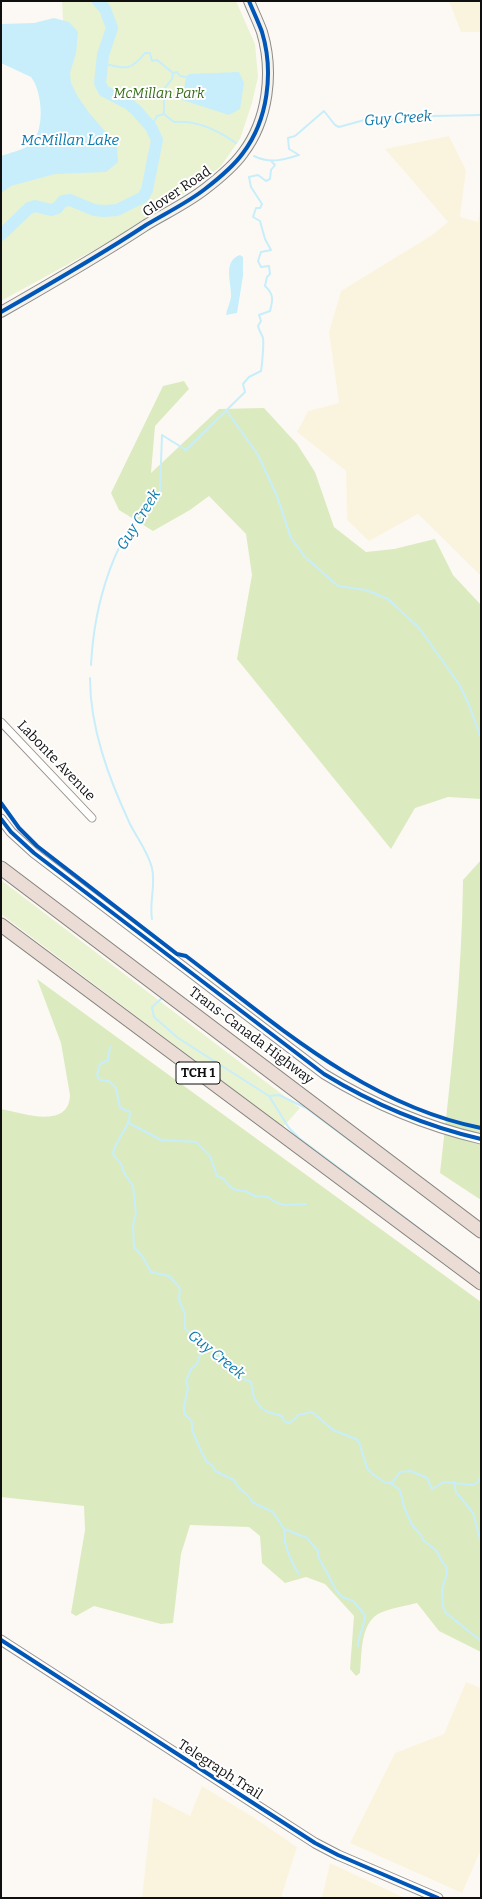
<!DOCTYPE html>
<style>
body{margin:0}
#map{position:relative;width:482px;height:1899px;overflow:hidden;background:#fcf9f4;font-family:Bitter,serif}
canvas{display:block}
.frame{position:absolute;inset:0;border:2px solid #0f0f0f;pointer-events:none}
</style>
<div id="map">
<canvas width="482" height="1899"></canvas>
<div class="frame"></div>
</div>
<script>
const ctx = document.querySelector('canvas').getContext('2d');
ctx.lineJoin = 'round';
function fillPath(path, color) { ctx.fillStyle = color; ctx.fill(path, 'evenodd'); }
function trace(path, color, width, dash) { ctx.strokeStyle = color; ctx.lineWidth = width; ctx.lineCap = dash ? 'butt' : 'round'; ctx.setLineDash(dash || []); ctx.stroke(path); }
function write(font, color, halo, rows, align = 'center') {
  ctx.font = font + ' Bitter,serif'; ctx.lineWidth = 4; ctx.setLineDash([]); ctx.textBaseline = 'middle'; ctx.strokeStyle = halo; ctx.fillStyle = color; for (const [text, x, y, turn = 0] of rows) {
    ctx.save(); ctx.translate(x, y); ctx.rotate((+turn || 0) * Math.PI / 180); ctx.textAlign = isNaN(turn) ? turn : align; if (halo) ctx.strokeText(text, 0, 0); ctx.fillText(text, 0, 0); ctx.restore();
  }
}
const farmland = new Path2D(`
 M449 1H481V32H461Z
 M449 136 466 170 460 217 478 222 481 201V576L418 514 369 541 347 520 346 471 297 432 308 411 339 403 329 332 341 291 432 235 448 222 385 149Z
 M466 1682 481 1688V1850L462 1893 350 1843 395 1753 444 1734Z
 M202 1786 253 1817 297 1847 281 1898H142L153 1797 190 1816Z
 M330 1863 405 1898H322Z`);
const green = new Path2D(`
 M62 1H236L255 44 258 77 252 103 240 139 221 166 194 188 116 238 1 301V185L69 131Z
 M1 880 300 1108 283 1127 1 914Z`);
const forest = new Path2D(`
 M184 381 189 389 155 426 151 473 219 409 264 408 297 444 315 472 334 527 366 552 394 549 435 539 453 575 481 605V799L448 797 415 808 391 849 237 659 252 575 246 534 209 496 190 510 153 531 119 510 111 493 163 386Z
 M481 860V1200L440 1173C451 1075 462 978 463 880Z
 M37 979 481 1302V1652L439 1631 417 1603C406 1606 389 1608 378 1614 360 1625 362 1654 360 1673L356 1676 350 1669 354 1616 325 1584 306 1577 285 1583 262 1563 260 1536 249 1527 190 1525 181 1554 173 1623 161 1624 94 1606 76 1616 71 1613 85 1530 84 1506 1 1497V1109C22 1113 69 1130 70 1095L61 1043Z`);
const water = new Path2D(`
 M54 18 69 22 78 32 76 53 70 73 71 83 78 97 90 114 117 145 118 162 106 172 55 174 11 186 1 193V156C9 153 20 151 28 146 46 135 43 92 31 77L1 63V24L34 23Z
 M239 72 244 83 240 109 229 115 182 100 186 77 189 74Z
 M240 255 243 257V276L237 313 226 315C227 309 230 303 231 297 232 283 222 261 240 255Z`);
const stream = new Path2D(`
 M102 63C124 68 129 73 145 53H150L152 61 157 60 173 73 172 79 164 89V114L174 122C197 120 217 130 236 143
 M173 73 177 72 180 76 186 77
 M151 127 157 116 164 114
 M254 156C270 164 283 160 299 155L289 149 288 138 295 136 324 111 335 125 339 127 368 119 413 120 432 116 481 115
 M226 410 258 455 277 496 291 538 305 557 338 586 366 590 388 599 419 628 459 684 469 705 481 739
 M91 665C94 605 114 532 160 491L162 435 186 450 245 392 243 384 249 377 261 371C262 365 264 344 263 338 262 334 259 331 258 326L261 321 259 315 270 311C273 300 274 294 265 286L267 277 270 274 269 266 261 267 258 261 261 252 271 250 265 239 260 221 253 217 256 208H260L262 204 251 187 249 177 258 175 266 181 270 179 271 170 275 165 271 161
 M90 678C90 728 109 779 130 824 137 838 148 852 152 868 156 885 149 902 152 919
 M161 999 152 1007 154 1017 178 1038 269 1096 289 1128 299 1138 473 1269
 M110 1047 108 1060 100 1064 97 1075 100 1080 109 1081 116 1088 120 1108 130 1112C130 1128 116 1138 113 1154L121 1164 124 1173 133 1186 136 1214 133 1225 134 1247 142 1256 151 1272 169 1276 180 1288 179 1300 185 1314V1329L201 1342 214 1349 219 1359 232 1365 239 1377 251 1382 254 1398 261 1408 268 1412 282 1416 284 1421 289 1423 295 1419 298 1415 312 1412 333 1430 356 1439 359 1442 367 1468 372 1474 386 1483 393 1482 400 1472 411 1471 427 1478 432 1489 444 1482 473 1485 479 1481 481 1472
 M269 1096 279 1095 306 1108 411 1186
 M129 1123 161 1140 196 1142 210 1156 217 1176 224 1179 230 1187 236 1190 245 1191 255 1196 268 1197 277 1203 285 1205 306 1204
 M201 1342 202 1348 197 1364 191 1369 186 1381 188 1388 184 1406V1413L192 1422V1430L202 1453 207 1462 213 1466 215 1471 234 1480C239 1492 248 1492 252 1502L273 1512 284 1529 307 1538 318 1551V1556L336 1590 342 1597 353 1601 365 1615C365 1626 358 1635 358 1646
 M454 1482 456 1492 473 1513 481 1543
 M390 1483 400 1490 404 1507 412 1525 421 1535 423 1540 437 1551 441 1560 446 1567 447 1573 442 1590 443 1607 446 1613 481 1641
 M284 1530C286 1535 284 1538 285 1542 288 1554 292 1564 299 1574`);
const river = new Path2D(`
 M1 235 29 208 35 206 51 210 57 208 63 201 70 200 94 210 104 211 117 210 143 197 147 190 157 140 151 127 137 111 129 104 104 91 100 83 103 55 112 28 105 9 98 1`);
const minor = new Path2D(`
 M1 722 92 818`);
const tertiary = new Path2D(`
 M1 819 11 832 34 853 324 1074C373 1104 425 1126 481 1139
 M1 1640 315 1843 338 1855 438 1898`);
const secondary = new Path2D(`
 M1 312C50 284 99 256 146 225 166 213 187 203 205 189 218 179 233 167 243 153 268 120 274 72 262 32 258 21 253 11 249 1`);
const motorway = new Path2D(`
 M1 868 481 1231
 M1 925 481 1283`);
const cycleway = new Path2D(`
 M1 312C50 284 99 256 146 225 166 213 187 203 205 189 218 179 233 167 243 153 268 120 274 72 262 32 258 21 253 11 249 1
 M1 803 19 828 37 846 177 954 186 956C277 1025 366 1105 481 1128
 M1 819 11 832 34 853 324 1074C373 1104 425 1126 481 1139
 M1 1640 315 1843 338 1855 438 1898`);
const shields = [
 [198,1073,44]
];
const shieldNames = [
 ["TCH 1",198,1073]
];
const parkNames = [
 ["McMillan Park",159,94]
];
const streetNames = [
 ["Glover Road",177,192,-34],
 ["Labonte Avenue",56,761,46],
 ["Trans-Canada Highway",251,1036,37],
 ["Telegraph Trail",220,1770,33]
];
const waterNames = [
 ["Guy Creek",398,119,-4],
 ["McMillan Lake",70,141],
 ["Guy Creek",139,520,-58],
 ["Guy Creek",216,1355,39]
];
fillPath(farmland, '#faf4df');
fillPath(green, '#e9f3d2');
fillPath(forest, '#dbebbf');
fillPath(water, '#c7eefa');
trace(stream, '#c7eefa', 2);
trace(river, '#c7eefa', 12);
trace(minor, '#969492', 9);
trace(tertiary, '#969492', 11);
trace(secondary, '#8c8b89', 12);
trace(motorway, '#83827f', 15);
trace(minor, '#fffefd', 7);
trace(tertiary, '#fffefd', 9);
trace(secondary, '#f5f2eb', 10);
trace(motorway, '#ebddd5', 13);
trace(cycleway, '#0057b8', 4);
for (const [x, y, w] of shields) { const box = new Path2D(); box.roundRect(x - w / 2, y - 11, w, 22, 3); ctx.fillStyle = '#fff'; ctx.fill(box); trace(box, '#0f0f0f', 1); }
write('bold 13px', '#0f0f0f', null, shieldNames);
write('italic 14px', '#356e18', '#fff', parkNames);
write('14px', '#0f0f0f', '#fff', streetNames);
write('italic 15px', '#0b7bae', '#fff', waterNames);
</script>
